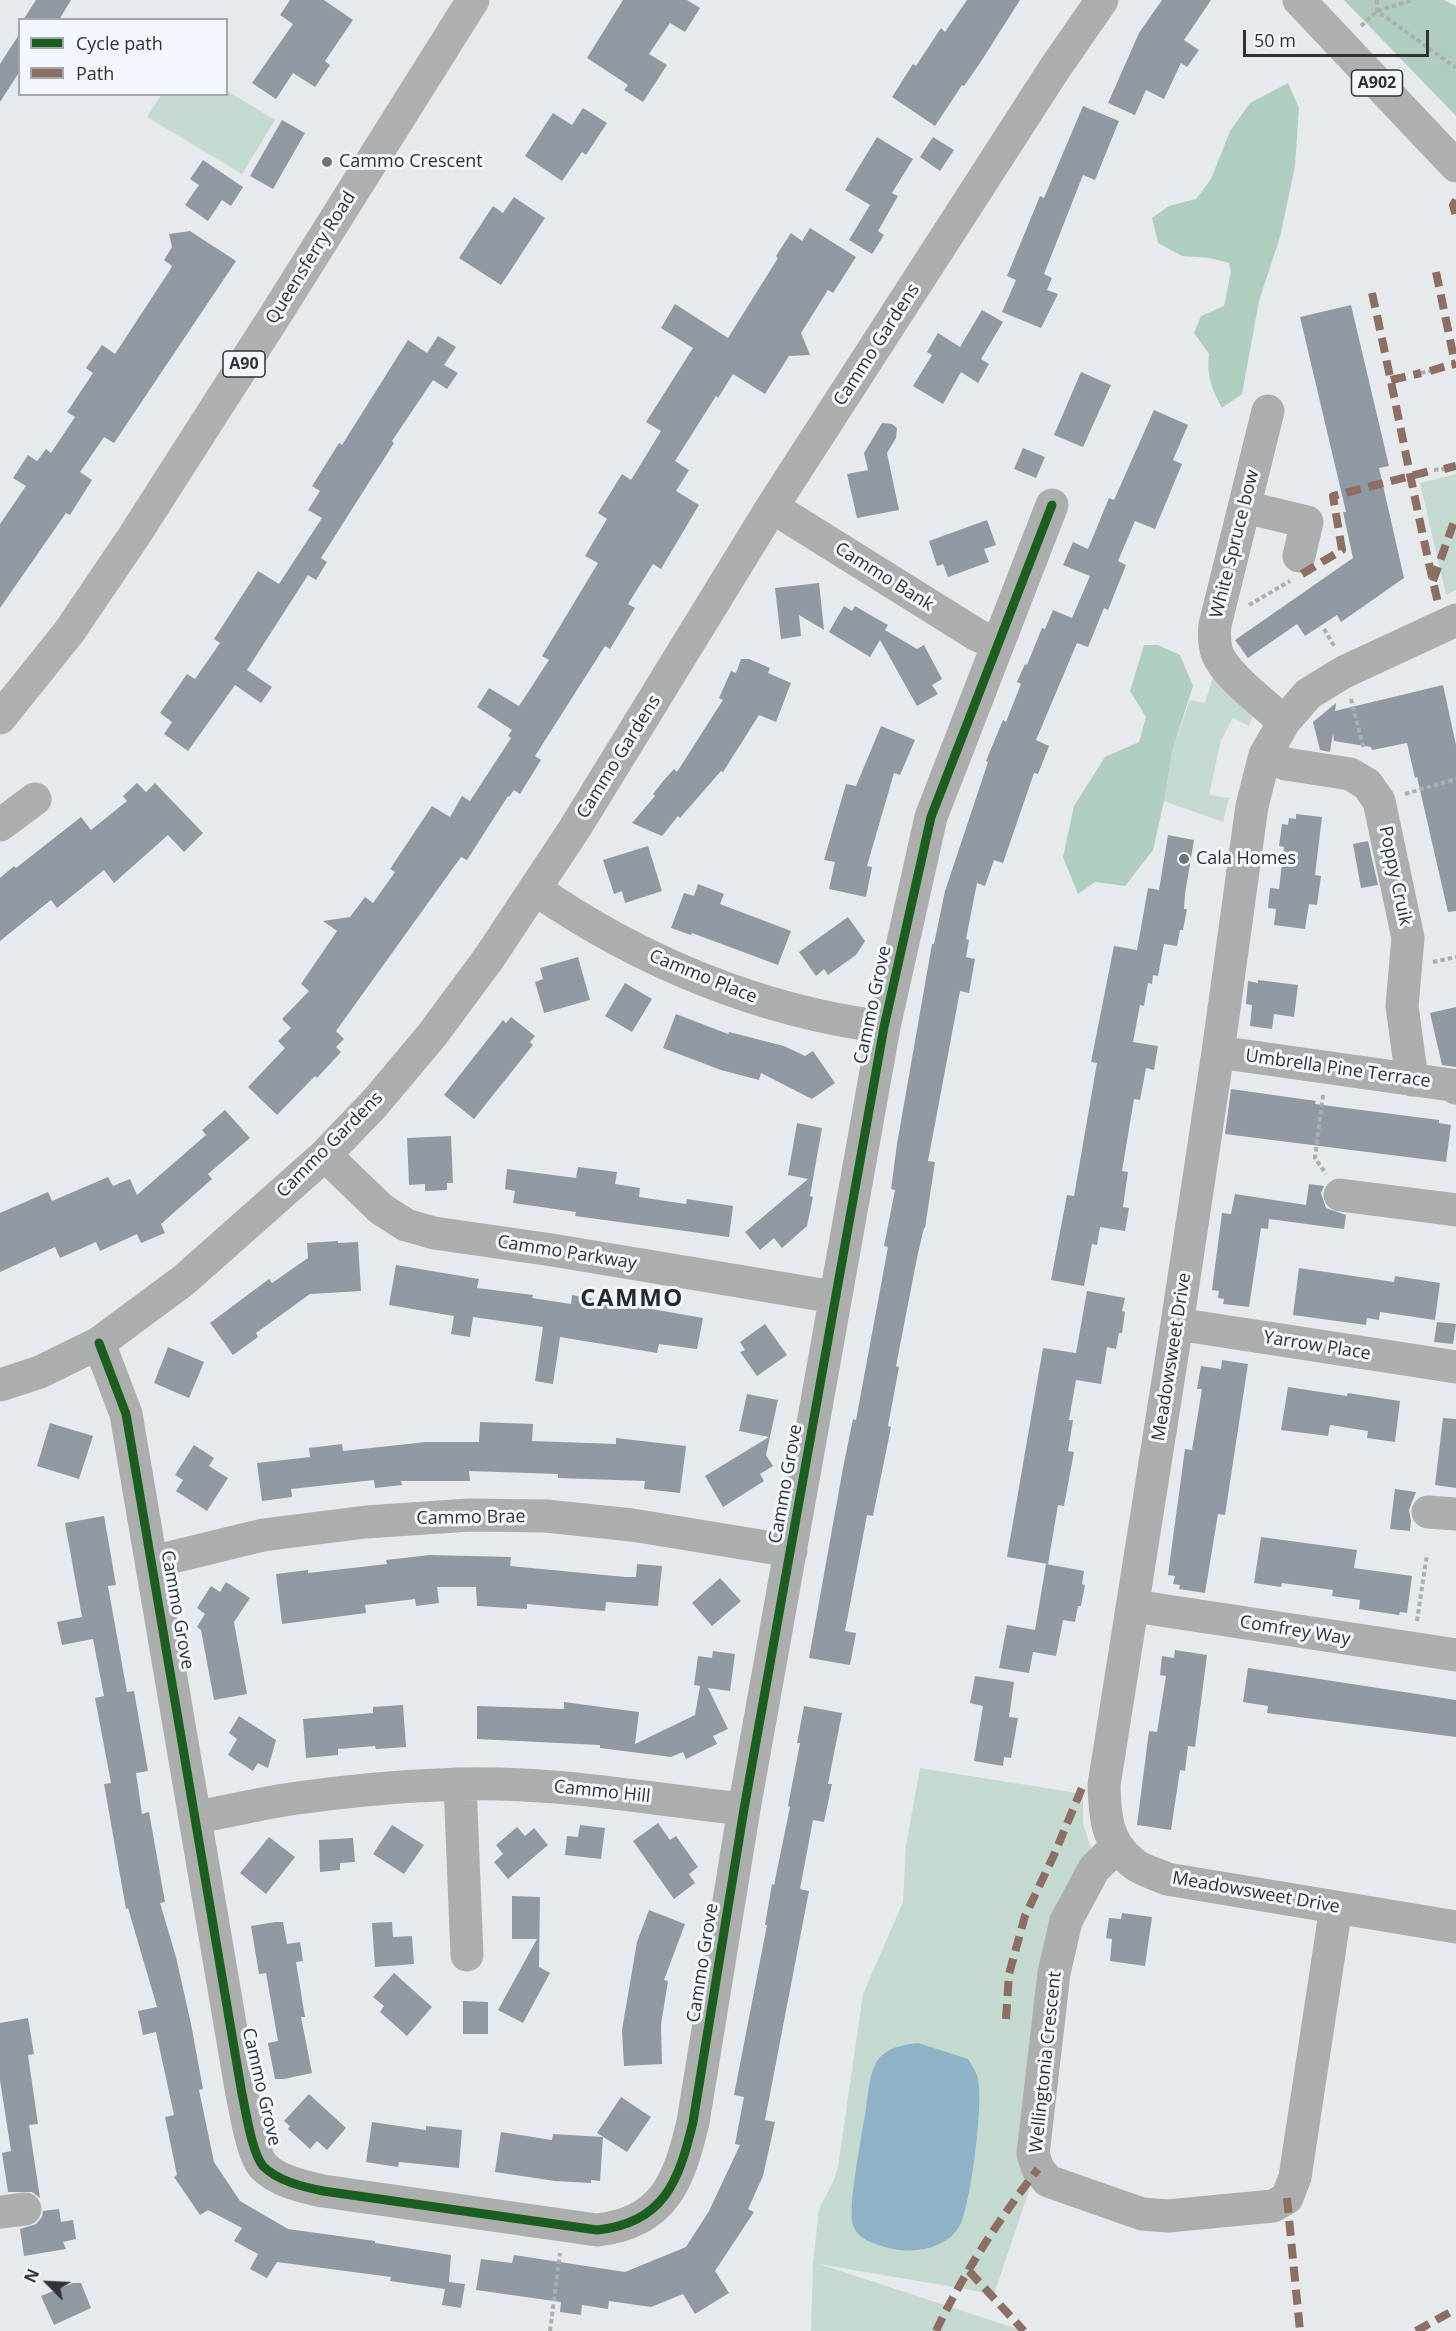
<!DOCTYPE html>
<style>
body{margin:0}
#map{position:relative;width:1456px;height:2331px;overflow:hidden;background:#e7eaed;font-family:"Open Sans",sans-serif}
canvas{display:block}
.legend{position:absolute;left:18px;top:18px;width:210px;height:78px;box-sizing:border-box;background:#f1f7fd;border:2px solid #a4a8ad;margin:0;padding:8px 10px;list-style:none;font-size:18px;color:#303235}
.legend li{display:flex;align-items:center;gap:12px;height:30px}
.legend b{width:30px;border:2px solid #a4a8ad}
.north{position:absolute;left:18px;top:2253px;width:60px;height:60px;-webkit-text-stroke:4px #f1f7fd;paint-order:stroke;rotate:294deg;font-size:16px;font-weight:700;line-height:24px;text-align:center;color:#303235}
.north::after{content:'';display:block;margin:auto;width:21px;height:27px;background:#303235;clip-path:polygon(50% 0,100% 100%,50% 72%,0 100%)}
.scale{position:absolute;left:1243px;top:30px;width:186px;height:27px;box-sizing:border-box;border:3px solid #303235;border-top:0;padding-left:8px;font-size:18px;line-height:21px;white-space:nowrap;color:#303235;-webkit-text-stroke:4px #f1f7fd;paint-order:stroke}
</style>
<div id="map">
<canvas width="1456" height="2331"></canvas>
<ul class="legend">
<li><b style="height:8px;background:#1b5e20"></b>Cycle path</li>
<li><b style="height:8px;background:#8d6e63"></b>Path</li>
</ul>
<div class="north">N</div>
<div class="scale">50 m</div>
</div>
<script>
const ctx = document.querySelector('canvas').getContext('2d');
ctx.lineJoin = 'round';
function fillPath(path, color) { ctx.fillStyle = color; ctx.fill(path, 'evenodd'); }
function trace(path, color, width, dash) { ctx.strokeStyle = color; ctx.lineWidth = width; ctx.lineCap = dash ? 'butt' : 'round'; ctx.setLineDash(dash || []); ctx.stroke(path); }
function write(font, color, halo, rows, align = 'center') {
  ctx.font = font + ' "Open Sans",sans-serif'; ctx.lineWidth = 6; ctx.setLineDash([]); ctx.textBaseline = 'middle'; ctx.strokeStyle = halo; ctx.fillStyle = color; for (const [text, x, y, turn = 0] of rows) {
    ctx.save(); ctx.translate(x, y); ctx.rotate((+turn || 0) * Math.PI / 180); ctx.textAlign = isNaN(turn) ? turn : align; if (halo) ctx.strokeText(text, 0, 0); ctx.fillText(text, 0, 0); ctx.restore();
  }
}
const green = new Path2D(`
 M227 91 275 120 242 174 147 117 161 95 226 94Z
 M1456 474V590L1446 595 1420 483Z
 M1213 677 1254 713 1249 726 1233 718 1221 740 1209 795 1229 798 1223 822 1164 801 1173 748 1190 700 1205 703Z
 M920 1768 1083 1794V1824L1092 1851 1032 2182 994 2294 819 2264 1024 2331H811L813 2263 819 2209 833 2182 838 2167 863 1994 903 1902 906 1846Z`);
const forest = new Path2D(`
 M1344 0H1444L1456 6V116Z
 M1288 83 1299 108 1295 166 1280 237 1259 301 1242 394 1222 408C1212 390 1206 375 1209 354L1194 333 1201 316 1224 306 1231 272 1229 263 1210 258 1182 256 1158 243 1152 218 1169 206 1196 199 1211 179 1230 131 1250 103Z
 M1144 645H1158L1180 655 1193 686 1173 748 1164 801 1153 850 1125 886 1095 882 1078 894 1063 857 1074 806 1105 757 1139 742 1146 717 1130 691Z`);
const water = new Path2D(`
 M918 2043 968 2059C971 2064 975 2070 977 2075 985 2097 971 2201 961 2223 949 2250 910 2255 885 2247 872 2243 858 2239 853 2225 847 2207 863 2131 866 2108 872 2067 871 2048 918 2043Z`);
const building = new Path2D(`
 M36 0H71L59 20H23Z
 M290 0H324L353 20 325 61 330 65 315 87 293 73 276 99 252 83 293 24 280 15Z
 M623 0H687L700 8 685 32 670 23 649 54 667 65 643 102 624 90 628 85 587 58Z
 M967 0H1020L980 63 964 86 962 85 935 126 892 97 913 64 916 66 941 28 945 32Z
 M1162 0H1211L1184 40 1199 50 1187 67 1181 63 1164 99 1146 90 1135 115 1108 103 1139 33Z
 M20 33V71L0 102V64Z
 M1083 106 1119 121 1095 180 1083 175 1044 274 1052 278 1047 290 1058 294 1041 328 1002 312 1016 280 1007 276 1040 196 1044 198Z
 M583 108 607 123 586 155 582 152 562 181 525 156 553 113 572 125Z
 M282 120 305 133 273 189 250 176Z
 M877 137 913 159 892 193 898 196 878 231 884 235 872 254 849 240 870 205 845 190Z
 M933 137 954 150 940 171 920 157Z
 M203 160 243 187 231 206 222 200 208 221 185 205 199 185 190 179Z
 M514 197 545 218 501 285 459 258 493 206 503 213Z
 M810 228 856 257 833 293 828 290 801 333 810 355 789 356 765 394 733 374 718 398 716 396 675 461 689 470 676 491 699 505 661 569 653 564 628 604 635 608 610 649 605 646 535 756 541 760 520 794 514 790 509 797 508 796 467 860 461 857 336 1031 344 1039 336 1047 341 1052 317 1078 315 1076 277 1115 248 1087 285 1048 278 1041 291 1028 282 1019 309 991 301 984 337 931 323 921 350 917 365 897 373 903 395 872 390 869 432 806 450 817 462 796 470 801 511 738 508 736 512 730 477 707 489 688 519 706 549 660 542 656 598 563 585 556 607 519 598 513 622 474 631 480 661 431 646 422 693 348 661 328 675 304 728 338 778 258 776 256 791 233 802 241Z
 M190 231 236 261 114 443 104 437 80 472 92 480 70 515 66 513 0 608V524L26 486 13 478 28 455 37 461 46 449 51 453 75 417 67 412 93 373 86 368 102 345 115 354 170 270 172 266 164 260 172 247 169 234Z
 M1351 305 1389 466 1379 468 1404 578 1341 622 1337 615 1305 636 1297 624 1248 658 1235 640 1353 558 1343 512H1346L1300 317Z
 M982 310 1003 322 981 359 989 364 978 383 961 372 943 404 913 386 932 355 927 352 938 333 960 347Z
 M438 336 456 347 444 365 458 373 447 389 433 380 392 441 394 443 321 558 327 562 316 580 308 575 247 670 272 687 261 703 235 685 188 751 164 734 172 722 160 713 187 674 195 679 220 643 214 639 258 571 279 584 322 518 308 510 320 491 312 486 339 443 342 445 408 340 427 353Z
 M1081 372 1111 385 1083 447 1054 435Z
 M1154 410 1188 425 1173 460 1182 464 1155 529 1135 521 1118 561 1126 565 1108 610 1104 608 1088 647 1077 643 1036 740 1049 746 1038 774 1034 773 1003 863 994 860 985 886 977 883 966 939 969 940 966 957 975 959 969 993 960 991 928 1161 935 1162 925 1228H924L918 1253 896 1366 899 1367 888 1426 891 1427 873 1516 867 1515 845 1631 856 1633 850 1665 809 1658 843 1468 853 1419 856 1420 888 1247 884 1246 895 1190 891 1189 897 1144 932 944H934L945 891 988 762 986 761 1003 720 1006 722 1021 684 1017 682 1025 664 1027 665 1042 628 1045 629 1053 610 1072 618 1090 576 1063 565 1073 542 1088 549 1109 498 1114 500Z
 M882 423 892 424 897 428 896 438 887 453 899 510 857 518 847 474 868 470 864 453Z
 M1023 448 1045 457 1036 478 1014 469Z
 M987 520 996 545 984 549 989 562 948 577 943 564 937 566 929 541Z
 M819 583 824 630 799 615 801 636 781 639 775 588Z
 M844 606 852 611 855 606 872 616 888 625 885 630 917 649 924 645 942 679 932 685 938 694 917 706 880 640 870 657 829 632Z
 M741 659H749L770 668 768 673 791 683 776 722 759 715 723 772 721 771 680 818 678 816 662 836 632 823 655 796 653 794 664 780 674 769 677 772 723 700 719 698 731 671 736 673Z
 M1443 685 1456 745V911L1448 912 1417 777 1415 778 1407 743 1372 750 1371 747 1334 741 1333 733 1330 752 1320 750 1313 722 1336 703 1335 711Z
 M881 726 915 740 900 775 894 773 867 866 872 867 866 897 829 889 835 862 824 860 846 784 856 786Z
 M137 783 146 792 155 783 203 833 184 852 168 835 114 883 104 870 57 908 51 900 0 941V878L14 866 16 868 81 817 91 830 127 801 123 796Z
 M1296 814 1322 817 1315 875 1321 876 1317 905 1309 904 1305 929 1274 925 1276 909 1268 908 1270 888 1279 889 1284 847 1279 846 1282 824 1288 825 1289 818 1296 819Z
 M1168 835 1194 840 1185 894 1184 909H1187L1183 930H1180L1177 946 1164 944 1158 976 1153 975 1152 984 1148 983 1144 1006 1140 1005 1133 1042 1158 1046 1154 1070 1146 1068 1140 1100 1134 1099 1122 1171 1128 1172 1123 1207 1129 1208 1125 1231 1100 1227 1097 1245 1092 1244 1084 1286 1051 1280 1067 1195 1074 1196 1097 1063 1091 1062 1114 946 1137 950 1148 888 1159 890Z
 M1368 841 1378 885 1361 888 1353 844Z
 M648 846 662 891 625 903 622 891 614 894 603 860Z
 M698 884 724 894 720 904 791 931 778 965 692 933 691 935 671 928 684 893 694 896Z
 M848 917 865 941 856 955 828 975 824 969 816 976 799 952Z
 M578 957 590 1000 544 1013 535 982 543 979 540 968Z
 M1258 980 1298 985 1294 1017 1274 1014 1272 1029 1250 1026 1252 1005 1246 1004 1248 981 1258 983Z
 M625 983 652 999 632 1032 605 1016Z
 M1456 1007V1067L1442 1065 1430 1013Z
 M676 1014 728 1034 729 1032 784 1046 805 1056 813 1051 835 1083 812 1099 761 1073 759 1080 721 1070 663 1048Z
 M511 1017 535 1036 530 1042 533 1045 474 1119 444 1095 503 1020 506 1023Z
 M1231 1089 1316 1101 1315 1104 1439 1120V1123L1451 1125 1446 1162 1225 1134Z
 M225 1110 250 1138 208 1174 212 1179 161 1224 165 1233 141 1243 137 1234 100 1251 96 1242 60 1258 55 1247 0 1272V1213L48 1192 52 1201 108 1177 113 1186 130 1179 137 1195 206 1135 202 1130Z
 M797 1123 822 1128 810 1196 813 1197 807 1226 782 1248 774 1238 760 1250 745 1232 808 1179 788 1175Z
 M451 1136 453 1183H447V1190L425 1191V1184L409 1185 407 1138Z
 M578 1167 617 1172 615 1184 640 1188 639 1197 686 1204 687 1199 733 1206 729 1237 575 1216 576 1212 513 1203 515 1191 505 1189 507 1169 576 1178Z
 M1309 1184 1324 1186 1321 1193 1326 1208 1346 1215 1344 1229 1269 1219 1268 1229 1261 1228 1249 1307 1223 1304 1224 1299 1218 1298 1219 1291 1212 1290 1222 1213 1231 1214 1235 1194 1306 1205Z
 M338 1241V1243L358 1242 361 1291 310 1294 256 1333 258 1337 233 1355 210 1323 269 1279 272 1283 308 1258 307 1243Z
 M396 1265 479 1279 477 1288 533 1295 532 1298 571 1304 572 1295 703 1318 697 1349 659 1344 657 1353 560 1337 553 1384 535 1381 543 1327 473 1317 470 1337 451 1334 454 1316 389 1305Z
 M1299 1268 1394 1282 1395 1276 1440 1283 1435 1320 1380 1312 1379 1320 1367 1318 1366 1325 1293 1315Z
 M1087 1291 1125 1298 1122 1311 1125 1312 1122 1333H1119L1116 1349 1107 1347 1101 1384 1076 1380 1069 1420H1073L1068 1451 1074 1452 1064 1506 1058 1505 1048 1564 1007 1557 1043 1348 1076 1353Z
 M1437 1322 1456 1324 1453 1344 1434 1342Z
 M765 1324 787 1355 757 1376 740 1352 745 1350 740 1342Z
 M168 1347 204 1362 189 1398 154 1383Z
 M1222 1360 1248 1364 1225 1515 1218 1514 1205 1593 1179 1589 1180 1585 1173 1584 1175 1576 1168 1575 1185 1449 1192 1450 1202 1389H1197L1201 1366 1221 1369Z
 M1288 1387 1347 1396 1348 1393 1400 1401 1395 1442 1367 1438 1368 1431 1330 1425 1328 1436 1281 1430Z
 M747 1394 778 1400 766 1455 773 1466 760 1474 764 1481 723 1507 705 1476 769 1437 739 1431Z
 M1443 1418 1456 1419V1488L1435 1485Z
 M480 1422 533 1424 532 1441 616 1444V1438L686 1446 680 1493 644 1489 645 1481 558 1478V1474L469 1471 470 1481H401L402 1485 375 1488 374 1480 291 1489 292 1497 262 1501 257 1463 310 1457 309 1448 342 1444 343 1451 426 1442H479Z
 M50 1423 93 1436 79 1479 37 1466Z
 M194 1445 214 1458 209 1466 228 1478 207 1511 176 1491 183 1480 175 1475Z
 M1395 1489 1416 1492 1409 1510 1411 1521 1410 1531 1390 1529Z
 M104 1516 116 1585 108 1586 127 1692 134 1691 148 1771 136 1773 142 1814 149 1812 165 1902 160 1903 176 1957 191 2024 203 2089 199 2090 214 2162 240 2201 288 2229 375 2241V2243L451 2255 449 2282 465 2284 461 2308 442 2305 445 2289 390 2281 391 2277 277 2262 267 2278 250 2269 258 2254 234 2241 242 2228 208 2210 200 2215 174 2177 177 2175 165 2117 174 2115 156 2032 143 2035 138 2011 157 2007 128 1908 126 1909 104 1784 111 1783 95 1698 104 1696 93 1639 62 1645 57 1622 82 1617 65 1523Z
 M1261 1537 1357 1550 1354 1568 1412 1576 1407 1613 1400 1612 1399 1615 1359 1609 1360 1600 1332 1596 1333 1590 1282 1583 1281 1587 1254 1583Z
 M430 1555 511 1557 510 1566 625 1577H636L637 1564 662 1566 658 1606 606 1602 605 1611 527 1604V1609L477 1606 476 1587H437L439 1603 416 1606 415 1599 365 1605 366 1613 282 1624 276 1574 308 1570V1573L387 1564 386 1560Z
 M1046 1564 1084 1571 1082 1584 1085 1585 1081 1606H1078L1075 1622 1063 1620 1056 1656 1033 1652 1029 1673 999 1668 1007 1625 1035 1630Z
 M720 1578 741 1601 712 1626 692 1603Z
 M226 1582 250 1598 234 1622 247 1694 214 1700 201 1630 197 1627 205 1614 197 1608 211 1586 220 1592Z
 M1175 1650 1207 1655 1195 1747 1188 1746 1185 1771 1180 1770 1171 1830 1137 1825 1149 1731 1157 1732 1166 1676 1160 1675 1162 1656 1174 1658Z
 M713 1651 735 1654 730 1691 708 1688 728 1729 713 1736 717 1744 686 1759 683 1752 671 1757 600 1748V1745L477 1739V1706L564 1709V1702L639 1712 635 1744 695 1715 700 1686 694 1685 698 1656 712 1658Z
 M1248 1668 1456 1700V1737L1267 1713 1268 1706 1243 1702Z
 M975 1676 1014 1682 1009 1717 1018 1718 1011 1758 1004 1757 1003 1766 974 1761 983 1706 970 1703Z
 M403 1705 406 1747 376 1749 375 1746 338 1749V1755L306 1758 303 1719 373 1713V1707Z
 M804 1706 842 1713 828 1784H832L824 1822 813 1820 800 1889 809 1891 765 2120 775 2122 763 2176 748 2209 754 2212 715 2271 729 2293 695 2314 683 2294 651 2307 609 2301 608 2309 582 2305 581 2315 560 2312 561 2302 476 2290 481 2259 512 2263 514 2255 625 2272 686 2247 709 2211 740 2145 735 2144 744 2097 734 2095 767 1925H765L772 1884 774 1885 790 1807 788 1806 800 1743H797Z
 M239 1716 276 1740 268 1768 258 1763 253 1771 228 1755 237 1739 229 1733Z
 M658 1823 670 1840 676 1836 698 1867 689 1874 695 1883 674 1899 633 1841Z
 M392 1825 424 1845 404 1874 373 1854Z
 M580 1825 605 1828 601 1859 565 1855 567 1836 578 1837Z
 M517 1827 525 1836 534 1828 548 1845 508 1879 494 1862 503 1854 496 1845Z
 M269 1837 295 1857 266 1894 240 1873Z
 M353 1838 355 1862 340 1863V1870L320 1872 319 1840Z
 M512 1896 540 1897 539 1967 550 1973 523 2023 498 2010 537 1939H512Z
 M649 1910 685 1924 664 1980 668 1981 661 2025 662 2064 624 2066 622 2030 637 1942Z
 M1122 1913 1152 1917 1145 1966 1110 1961 1112 1939 1106 1938 1109 1918 1121 1919Z
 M275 1922H283L287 1944 300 1942 303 1961 296 1962 305 2017H301L312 2073 284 2079H275L268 2043 278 2041 266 1973 259 1974 251 1926Z
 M392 1922 393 1937 412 1936 414 1964 375 1967 372 1923Z
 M394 1973 432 2007 407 2036 380 2012 384 2006 373 1997Z
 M463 2001 488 2002V2034H463Z
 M28 2018 34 2054 28 2055 38 2124 29 2125 40 2198 32 2192H8L2 2153 11 2151 0 2080V2023Z
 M309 2094 346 2128 327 2150 317 2141 310 2149 288 2129 290 2126 284 2121Z
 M621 2097 651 2117 627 2152 597 2133Z
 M372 2122 426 2130V2126L462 2130 459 2168 399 2162 398 2167 366 2162Z
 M501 2132 552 2140 553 2134 603 2137 600 2181 591 2180V2183L555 2181 495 2172Z
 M59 2209 61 2222 73 2220 76 2239 63 2242 66 2249 24 2256 20 2229 36 2224 42 2217 43 2211Z
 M73 2283H81L91 2308 54 2325 41 2296Z`);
const path = new Path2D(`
 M1377 0V11L1456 68
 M1361 26 1377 11 1412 0
 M1421 373 1430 371
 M1434 470 1444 469
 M1249 605 1290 581
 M1324 629 1334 646
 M1351 699 1364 750
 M1405 794 1456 779
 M1433 962 1456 957
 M1323 1095 1315 1158 1326 1174
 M1417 1621 1427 1554
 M550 2331 560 2253`);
const minor = new Path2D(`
 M1268 411 1215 625C1214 635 1214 644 1217 653 1225 675 1266 705 1284 722
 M772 507 977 635 997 644
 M1245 507 1307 522 1299 556
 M1456 620 1344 672 1308 694 1284 722 1265 755 1252 806 1218 1052 1177 1324 1104 1785C1105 1816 1106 1842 1133 1863 1142 1871 1157 1874 1167 1879L1456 1927
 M1265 755 1286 764 1350 774 1367 784 1379 801 1408 938 1402 1006 1412 1080
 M0 825 35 799
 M535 889C639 961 759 1011 884 1027
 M1218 1052 1451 1085 1456 1088
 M325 1155 381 1209 406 1225 434 1233 552 1250 834 1297
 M1340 1195 1456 1210
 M1177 1324 1456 1367
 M99 1343 126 1414 242 2094C246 2112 252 2153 263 2166 277 2181 304 2187 323 2191L597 2230C664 2223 679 2181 693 2122L744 1809 884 1027 931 817 1052 505
 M0 1385 40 1372 99 1343 184 1280 325 1155 374 1104 432 1035 489 958 575 828 772 507 1055 68 1102 0
 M1428 1512 1456 1514
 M152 1562 263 1535 366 1522 470 1515 546 1516 632 1525 791 1551
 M1134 1606 1456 1655
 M460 1784 467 1955
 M195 1817C227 1812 258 1804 290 1799 345 1791 402 1786 458 1784 554 1781 649 1799 744 1809
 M1117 1846 1094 1869 1066 1921 1054 1973 1033 2154 1038 2169 1048 2181 1142 2214 1168 2216 1273 2206 1287 2198 1295 2177 1336 1907
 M0 2212 25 2209`);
const major = new Path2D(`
 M1299 0 1456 166
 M0 718 69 632 134 536 276 314 473 0`);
const quiet = new Path2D(`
 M1456 200 1453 205 1456 216
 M1436 272 1456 368
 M1372 293C1395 396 1414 500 1438 603
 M1430 371 1456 363
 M1391 380 1421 373
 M1444 469 1456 466
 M1302 574 1342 550 1333 496 1434 470
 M1433 581 1456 516
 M1006 2019 1009 1974 1025 1916 1054 1855 1084 1783
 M1287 2198 1300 2331
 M969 2271 1024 2331
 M936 2331C963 2274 999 2219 1038 2169
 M1416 2331 1456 2309`);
const cycleway = new Path2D(`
 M99 1343 126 1414 242 2094C246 2112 252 2153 263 2166 277 2181 304 2187 323 2191L597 2230C664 2223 679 2181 693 2122L744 1809 884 1027 931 817 1052 505`);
const markers = [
 [327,162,6,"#707275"],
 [1184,859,6,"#707275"]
];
const shields = [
 [1377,83,51],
 [244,364,42]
];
const shieldNames = [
 ["A902",1377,83],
 ["A90",244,364]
];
const poiNames = [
 ["Cammo Crescent",339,162],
 ["Cala Homes",1196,859]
];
const streetNames = [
 ["Queensferry Road",311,258,-58],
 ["Cammo Gardens",877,345,-57],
 ["White Spruce bow",1235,544,-76],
 ["Cammo Bank",884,577,32],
 ["Cammo Gardens",619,757,-58],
 ["Poppy Cruik",1395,876,78],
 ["Cammo Place",703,977,22],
 ["Cammo Grove",873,1005,-78],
 ["Umbrella Pine Terrace",1338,1069,8],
 ["Cammo Gardens",330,1145,-45],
 ["Cammo Parkway",567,1253,9],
 ["Yarrow Place",1317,1346,9],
 ["Meadowsweet Drive",1172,1357,-81],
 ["Cammo Grove",786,1484,-80],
 ["Cammo Brae",471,1518,-1],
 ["Cammo Grove",177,1610,80],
 ["Comfrey Way",1295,1631,9],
 ["Cammo Hill",602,1792,6],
 ["Meadowsweet Drive",1256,1893,10],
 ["Cammo Grove",703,1963,-81],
 ["Wellingtonia Crescent",1046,2062,-84],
 ["Cammo Grove",261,2087,77]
];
const districtNames = [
 ["CAMMO",632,1299]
];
fillPath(green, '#c4dad0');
fillPath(forest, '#b0cec0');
fillPath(water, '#8fb2c7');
fillPath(building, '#9099a1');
trace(path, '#acaeaf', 4, [4.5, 3]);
trace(minor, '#acadad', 33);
trace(major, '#adafb1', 33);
trace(quiet, '#8d6e63', 8, [15, 8]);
trace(cycleway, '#1b5e20', 9);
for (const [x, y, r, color] of markers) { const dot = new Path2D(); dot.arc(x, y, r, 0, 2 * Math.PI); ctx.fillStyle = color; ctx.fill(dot); trace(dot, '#f1f7fd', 2); }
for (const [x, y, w] of shields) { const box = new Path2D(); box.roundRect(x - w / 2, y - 13, w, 26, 4.5); ctx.fillStyle = '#f1f7fd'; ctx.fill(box); trace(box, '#303235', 1.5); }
write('bold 16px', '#303235', null, shieldNames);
write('18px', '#303235', '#f1f7fd', poiNames, 'left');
write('18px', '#303235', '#f1f7fd', streetNames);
ctx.letterSpacing = '1.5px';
write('bold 24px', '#262a2e', '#f1f7fd', districtNames);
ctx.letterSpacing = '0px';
</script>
